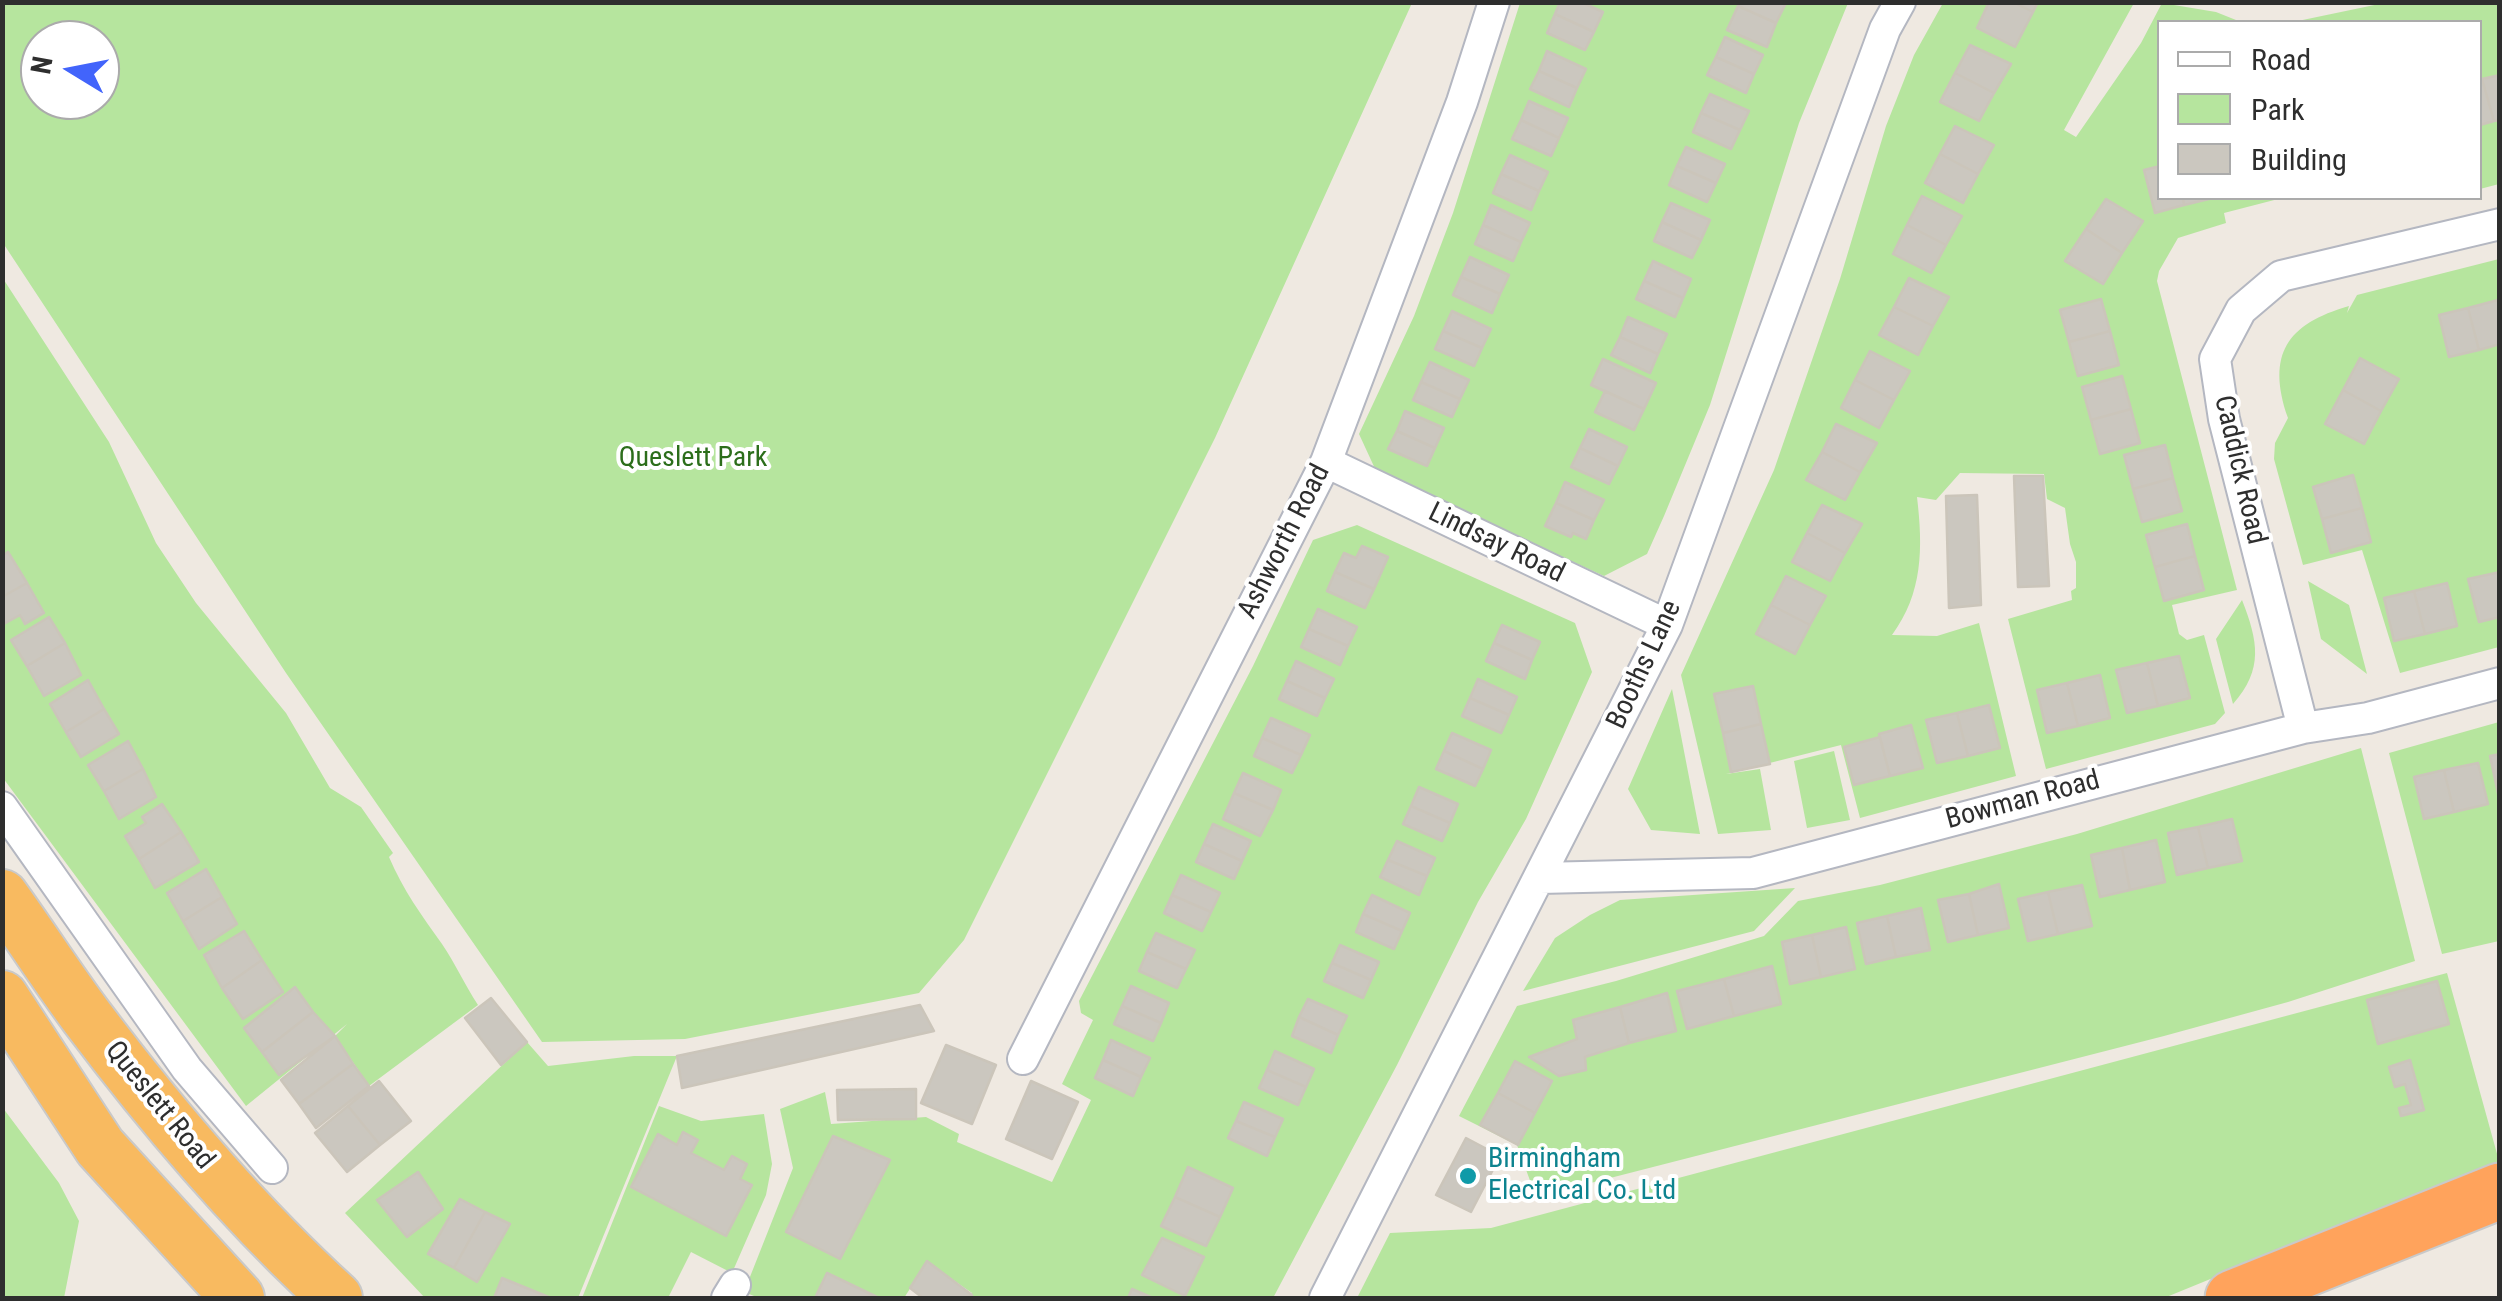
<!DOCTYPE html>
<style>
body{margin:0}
#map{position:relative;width:2502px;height:1301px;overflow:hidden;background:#efe9e1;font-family:"Roboto Condensed",sans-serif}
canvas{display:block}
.frame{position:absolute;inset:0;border:5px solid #2e2e2e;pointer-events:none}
.legend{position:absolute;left:2157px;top:20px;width:325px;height:180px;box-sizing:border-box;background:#fff;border:2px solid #ababab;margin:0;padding:12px 18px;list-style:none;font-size:30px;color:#2e2e2e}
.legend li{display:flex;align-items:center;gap:20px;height:50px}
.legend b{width:50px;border:2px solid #ababab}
.north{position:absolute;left:20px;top:20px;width:100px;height:100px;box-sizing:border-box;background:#fff;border:2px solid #ababab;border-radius:50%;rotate:280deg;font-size:28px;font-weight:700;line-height:40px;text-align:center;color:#2e2e2e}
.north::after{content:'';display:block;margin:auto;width:35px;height:45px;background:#4264fb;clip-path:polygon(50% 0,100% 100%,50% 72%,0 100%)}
</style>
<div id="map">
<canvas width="2502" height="1301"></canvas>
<div class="frame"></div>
<ul class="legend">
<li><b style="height:12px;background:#fff"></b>Road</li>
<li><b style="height:28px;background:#b6e59e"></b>Park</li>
<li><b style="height:28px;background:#cbc7bf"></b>Building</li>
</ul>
<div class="north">N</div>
</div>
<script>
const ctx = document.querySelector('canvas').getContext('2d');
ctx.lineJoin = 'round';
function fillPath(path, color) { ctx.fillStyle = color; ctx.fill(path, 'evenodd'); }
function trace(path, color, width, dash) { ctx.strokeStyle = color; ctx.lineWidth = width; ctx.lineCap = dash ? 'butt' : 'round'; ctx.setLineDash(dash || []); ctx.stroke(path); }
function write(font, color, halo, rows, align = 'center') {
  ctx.font = font + ' "Roboto Condensed",sans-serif'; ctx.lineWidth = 8; ctx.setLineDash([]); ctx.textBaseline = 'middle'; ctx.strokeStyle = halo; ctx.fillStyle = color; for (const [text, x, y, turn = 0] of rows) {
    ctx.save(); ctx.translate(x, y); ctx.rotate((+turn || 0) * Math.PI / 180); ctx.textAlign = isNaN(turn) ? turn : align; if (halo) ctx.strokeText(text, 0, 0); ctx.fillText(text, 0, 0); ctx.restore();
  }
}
const green = new Path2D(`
 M2 3 3 2 1412 3 1215 438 964 940 919 993 685 1039 542 1042 286 673 3 243ZM40 40H100V100H40Z
 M1520 3H1848L1799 123 1710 405 1664 516 1647 554 1604 576 1377 473 1359 434 1414 316 1453 213Z
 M1943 3H2134L2064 130 2076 137 2141 43 2162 3 2216 12 2241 22H2160V198H2282L2224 213 2226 223 2178 238 2159 271 2157 281 2237 590 2172 605 2179 634 2187 640 2204 635 2225 713 2215 724 2046 769 2008 619 2072 600 2071 591 2076 588V562L2070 544 2065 508 2047 499 2044 474 1960 473 1936 500 1917 497C1923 548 1923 593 1892 635L1937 636 1979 623 2016 776 1860 818 1841 745 1726 774 1760 769 1771 830 1718 834 1681 675 1774 470 1840 279 1886 126 1914 55Z
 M2384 3H2499V184L2480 189V22H2293Z
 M2499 259V647L2400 673 2362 550 2303 565 2274 459 2275 443 2288 418C2266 354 2287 324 2349 306L2347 313 2357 295Z
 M2 277 109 442 156 543 196 603 286 713 330 788 361 807 393 853 389 857C403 890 422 916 442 944 455 963 465 985 478 1005L369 1086 335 1036 347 1024 246 1106 3 778Z
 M1357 525 1575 623 1592 672 1526 819 1478 902 1397 1065 1273 1298H968L972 1293 927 1262 904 1298H759L744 1292 793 1168 780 1109 825 1092 831 1124 926 1117 959 1134 957 1142 1052 1182 1091 1100 1062 1084 1093 1020 1081 1013 1079 1001 1253 666 1313 540Z
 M2308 581 2349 605 2367 674 2321 639Z
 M2242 600C2258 641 2264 669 2233 704L2216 639Z
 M1672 689 1700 834 1651 830 1628 789Z
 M2499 722V941L2442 954 2389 753Z
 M2361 748 2415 961 2288 1002 2164 1036 1536 1197 1517 1145 1459 1116 1517 1006 1616 981 1764 936 1798 901 1880 885 2077 834Z
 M1834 751 1850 820 1807 828 1794 761Z
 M1795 888 1754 931 1523 991 1555 938 1590 915 1620 900Z
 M2447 973 2499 1161 2164 1298H1357L1390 1233 1491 1228Z
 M527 1042 548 1066 634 1056H677L578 1298H425L345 1213Z
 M659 1106 701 1121 764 1114 772 1164 766 1195 732 1273 691 1252 668 1298H582Z
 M3 1108 59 1183 79 1221 64 1298H3Z`);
const building = new Path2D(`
 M1560 2H1581L1603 12 1594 32 1555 14Z
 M1740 2H1783L1786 3 1776 23 1738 6Z
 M1989 2H2013L2033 12 2015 47 1977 28Z
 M2013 2H2038L2033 12Z
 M1738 6 1776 23 1767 47 1727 30Z
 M1555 14 1594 32 1585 50 1547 33Z
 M1725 37 1763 55 1754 74 1716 57Z
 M1970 45 2011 64 1994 93 1955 73Z
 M1547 51 1586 69 1577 88 1539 71Z
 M1716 57 1754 74 1746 93 1707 75Z
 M1539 71 1577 88 1569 107 1530 89Z
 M1955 73 1994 93 1979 121 1940 102Z
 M2500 75V120L2494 121 2482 79Z
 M2482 79 2494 121 2480 125V80Z
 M1710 94 1749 111 1740 130 1701 113Z
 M1529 101 1568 118 1559 138 1521 120Z
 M1701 113 1740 130 1731 149 1693 132Z
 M1521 120 1559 138 1551 156 1512 139Z
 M1955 126 1994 145 1978 174 1940 154Z
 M1686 147 1725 164 1716 183 1677 166Z
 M1940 154 1978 174 1963 203 1925 183Z
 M1510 155 1548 172 1539 191 1501 174Z
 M1677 166 1716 183 1707 202 1669 185Z
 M2160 166V198H2183L2184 205 2155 213 2144 170Z
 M1501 174 1539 191 1531 210 1493 193Z
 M1922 196 1962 216 1946 245 1907 225Z
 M2183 198H2213L2184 205Z
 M2106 199 2143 221 2122 253 2086 229Z
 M1671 203 1710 220 1701 240 1662 222Z
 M1491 205 1530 223 1521 242 1483 225Z
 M1662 222 1701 240 1692 258 1654 241Z
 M1483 225 1521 242 1513 261 1475 244Z
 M1907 225 1946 245 1931 273 1893 254Z
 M2086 229 2122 253 2103 284 2065 261Z
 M1470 257 1509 275 1500 294 1461 277Z
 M1653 261 1691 279 1683 298 1644 281Z
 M1461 277 1500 294 1492 313 1453 295Z
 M1909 278 1949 297 1933 326 1894 307Z
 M1644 281 1683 298 1675 317 1636 299Z
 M2101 299 2110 331 2069 342 2060 310Z
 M2498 300 2500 344 2479 350 2468 308Z
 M1894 307 1933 326 1918 355 1879 335Z
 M2468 308 2479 350 2449 357 2439 315Z
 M1452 311 1491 329 1482 348 1443 331Z
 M1628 317 1667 334 1658 354 1620 337Z
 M1443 331 1482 348 1474 366 1435 349Z
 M2110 331 2119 365 2078 376 2069 342Z
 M1620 337 1658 354 1650 373 1611 355Z
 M1870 351 1910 371 1894 400 1855 380Z
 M2360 358 2399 379 2381 411 2343 390Z
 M1603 359 1656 383 1644 409 1591 385Z
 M1430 362 1469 380 1460 399 1421 382Z
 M2122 376 2131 409 2091 420 2082 387Z
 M1855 380 1894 400 1879 428 1841 408Z
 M1421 382 1460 399 1452 417 1413 400Z
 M2343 390 2381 411 2364 444 2325 424Z
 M1605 391 1644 409 1634 430 1595 412Z
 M2131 409 2140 443 2100 454 2091 420Z
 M1405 411 1444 428 1435 448 1397 431Z
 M1836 424 1877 443 1860 472 1822 452Z
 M1589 429 1627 447 1618 466 1580 448Z
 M1397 431 1435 448 1427 466 1388 449Z
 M2165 445 2173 478 2133 489 2124 455Z
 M1580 448 1618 466 1609 484 1571 467Z
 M1822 452 1860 472 1845 500 1806 480Z
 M2353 475 2362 508 2322 519 2313 487Z
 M2014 476H2043L2049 586 2018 587Z
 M2173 478 2182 511 2142 522 2133 489Z
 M1565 482 1604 500 1594 520 1556 503Z
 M1977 495 1981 605 1949 608 1946 496Z
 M1556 503 1594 520 1586 539 1573 533 1571 537 1545 526Z
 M1822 505 1862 524 1845 553 1807 533Z
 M2362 508 2371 542 2331 553 2322 519Z
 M2187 524 2195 556 2155 567 2146 535Z
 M1807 533 1845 553 1830 581 1792 562Z
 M1362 546 1388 557 1374 589 1335 572 1344 553 1356 558Z
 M8 552 27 583 2 597V556Z
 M2195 556 2204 590 2164 601 2155 567Z
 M1335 572 1374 589 1365 608 1327 591Z
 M2500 572V617L2479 622 2468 579Z
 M1786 576 1826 596 1810 625 1771 605Z
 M27 583 44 613 25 624 20 615 2 625V597Z
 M2447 583 2457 626 2425 634 2414 591Z
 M2414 591 2425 634 2394 641 2384 598Z
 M1771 605 1810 625 1795 654 1756 634Z
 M1318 609 1357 627 1348 646 1309 629Z
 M49 617 65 643 27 666 11 640Z
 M1502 625 1540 642 1532 660 1494 643Z
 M1309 629 1348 646 1340 665 1301 647Z
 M65 643 81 675 44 696 27 666Z
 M1494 643 1532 660 1525 679 1486 661Z
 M2179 656 2190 698 2158 706 2147 663Z
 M1296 661 1334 679 1325 698 1287 681Z
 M2147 663 2158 706 2127 713 2116 670Z
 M2100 675 2110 718 2078 726 2067 683Z
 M1478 679 1517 697 1509 715 1470 698Z
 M88 680 104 709 66 732 50 704Z
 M1287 681 1325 698 1317 716 1279 699Z
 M2067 683 2078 726 2047 733 2037 690Z
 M1753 686 1761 724 1723 733 1714 694Z
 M1470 698 1509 715 1501 733 1462 716Z
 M1989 705 2000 748 1968 756 1957 713Z
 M104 709 119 734 81 757 66 732Z
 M1957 713 1968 756 1937 763 1926 720Z
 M1271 718 1310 735 1301 755 1262 738Z
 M1761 724 1770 764 1731 772 1723 733Z
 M1911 725 1923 768 1890 776 1879 734Z
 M1452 733 1491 750 1483 769 1444 751Z
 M1880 737 1890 776 1854 785 1844 747Z
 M1262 738 1301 755 1292 773 1254 756Z
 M128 741 143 769 104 791 88 765Z
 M1444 751 1483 769 1475 786 1436 769Z
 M2500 754V798H2499L2490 756Z
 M2478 763 2488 804 2454 812 2444 770Z
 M143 769 156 797 119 819 104 791Z
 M2444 770 2454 812 2424 819 2414 777Z
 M1243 773 1281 790 1273 810 1234 793Z
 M1419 787 1458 804 1450 823 1411 806Z
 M1234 793 1273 810 1260 836 1223 819Z
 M162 804 181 832 139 859 125 836 146 823 142 817Z
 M1411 806 1450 823 1442 841 1403 824Z
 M2232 819 2242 861 2208 868 2198 827Z
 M1213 824 1251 841 1242 861 1204 844Z
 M2198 827 2208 868 2177 875 2168 833Z
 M181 832 199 862 155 888 139 859Z
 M2156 840 2165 882 2130 890 2122 848Z
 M1397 841 1435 858 1427 876 1388 860Z
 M1204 844 1242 861 1234 879 1196 862Z
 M2122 848 2130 890 2100 897 2091 855Z
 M1388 860 1427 876 1419 895 1380 877Z
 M206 869 222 897 183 921 167 893Z
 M1181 875 1220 893 1211 912 1172 895Z
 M1999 884 2009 928 1978 935 1969 894Z
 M2082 885 2092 926 2058 934 2048 892Z
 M2048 892 2058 934 2028 941 2018 899Z
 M1969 894 1978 935 1948 942 1938 900Z
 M1172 895 1211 912 1202 931 1164 913Z
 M1372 895 1410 913 1402 931 1363 914Z
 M222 897 237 924 199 949 183 921Z
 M1921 908 1930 950 1896 957 1887 916Z
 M1363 914 1402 931 1394 949 1356 932Z
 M1887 916 1896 957 1866 964 1857 923Z
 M1846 927 1855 969 1821 977 1812 935Z
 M244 931 262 960 222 988 204 955Z
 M1156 933 1195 950 1186 969 1147 952Z
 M1812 935 1821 977 1790 984 1782 942Z
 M1340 945 1379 962 1371 980 1332 963Z
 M1147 952 1186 969 1177 988 1139 971Z
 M262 960 283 992 243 1019 222 988Z
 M1332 963 1371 980 1363 998 1324 981Z
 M1772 966 1781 1004 1734 1016 1724 979Z
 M1724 979 1734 1016 1687 1029 1677 991Z
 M2437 981 2449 1024 2378 1044 2367 1000Z
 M1131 986 1169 1003 1161 1023 1122 1006Z
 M295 987 313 1012 262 1052 244 1028Z
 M1667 993 1676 1031 1629 1043 1620 1007Z
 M491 998 527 1042 501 1065 465 1018Z
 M1308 999 1347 1016 1338 1035 1299 1017Z
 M920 1005 934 1031 682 1088 677 1056Z
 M1122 1006 1161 1023 1153 1041 1114 1024Z
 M1620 1007 1629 1043 1585 1057 1586 1070 1559 1076 1529 1057 1577 1039 1573 1020Z
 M313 1012 335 1036 279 1075 262 1052Z
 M1299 1017 1338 1035 1331 1053 1292 1036Z
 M335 1036 353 1064 299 1104 281 1080Z
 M1111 1040 1150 1058 1141 1077 1103 1060Z
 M946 1045 996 1065 972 1124 921 1103Z
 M1275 1051 1314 1069 1306 1087 1267 1070Z
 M1103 1060 1141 1077 1133 1096 1095 1078Z
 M2410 1060 2424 1110 2401 1116 2399 1108 2411 1105 2405 1084 2395 1087 2389 1067Z
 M1515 1061 1552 1081 1535 1113 1498 1093Z
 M353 1064 369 1086 316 1128 299 1104Z
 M1267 1070 1306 1087 1298 1105 1259 1088Z
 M379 1081 411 1121 380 1145 348 1106Z
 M1031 1081 1078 1102 1052 1159 1006 1139Z
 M916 1089V1119L838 1120 837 1090Z
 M1498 1093 1535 1113 1518 1145 1480 1125Z
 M1244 1102 1283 1119 1275 1137 1236 1121Z
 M348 1106 380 1145 347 1172 315 1133Z
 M1236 1121 1275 1137 1267 1156 1228 1138Z
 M683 1132 698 1140 691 1153 724 1170 732 1156 747 1164 740 1179 752 1185 726 1236 631 1187 658 1134 677 1145Z
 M833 1136 890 1160 840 1259 786 1232Z
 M1466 1138 1500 1156 1471 1212 1436 1195Z
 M1188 1167 1233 1188 1220 1217 1175 1197Z
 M418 1172 443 1209 407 1237 377 1200Z
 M1175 1197 1220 1217 1206 1246 1161 1226Z
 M460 1199 485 1212 454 1268 428 1254Z
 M485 1212 510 1224 477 1282 454 1268Z
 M1162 1238 1204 1257 1185 1296 1142 1275Z
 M927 1261 972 1295 969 1298H923L910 1288Z
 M827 1273 877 1297 876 1298H815Z
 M502 1278 551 1298H494Z
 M1132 1289 1153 1298H1128Z`);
const minor = new Path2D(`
 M1326 462 1667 625
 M2303 728 2224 419 2215 359 2241 310 2281 276 2500 224
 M2 807 187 1069 272 1168
 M1540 878 1753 873 2303 728 2368 718 2500 683
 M1023 1059 1326 462 1462 102 1494 2
 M727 1298 735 1285
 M1325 1298 1667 625 1885 29 1900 2`);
const trunk = new Path2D(`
 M2 896C31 936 57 977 86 1016 162 1117 243 1213 336 1298
 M2 997 100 1147 238 1298`);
const motorway = new Path2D(`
 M2233 1298 2500 1191`);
const markers = [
 [1468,1176,10,"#0f9aa8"]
];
const parkNames = [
 ["Queslett Park",693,459]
];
const streetNames = [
 ["Caddick Road",2239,470,77],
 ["Ashworth Road",1285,542,-63],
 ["Lindsay Road",1496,544,26],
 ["Booths Lane",1645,665,-65],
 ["Bowman Road",2023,801,-15],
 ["Queslett Road",159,1106,51]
];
const cultureNames = [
 ["Birmingham",1488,1160],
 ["Electrical Co. Ltd",1488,1192]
];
fillPath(green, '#b6e59e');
fillPath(building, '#cbc7bf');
trace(building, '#cbc5ba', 2.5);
trace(minor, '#b4b7c1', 34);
trace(trunk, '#c9c9c9', 56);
trace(motorway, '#c9c9c9', 59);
trace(minor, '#fff', 30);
trace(trunk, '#f8ba60', 52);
trace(motorway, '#ffa35c', 55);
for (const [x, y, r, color] of markers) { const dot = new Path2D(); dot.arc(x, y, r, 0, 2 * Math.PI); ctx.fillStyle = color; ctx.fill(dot); trace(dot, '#fff', 4); }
write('28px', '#2c6e1b', '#fff', parkNames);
write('28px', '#2e2e2e', '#fff', streetNames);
write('28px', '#0d838f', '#fff', cultureNames, 'left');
</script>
